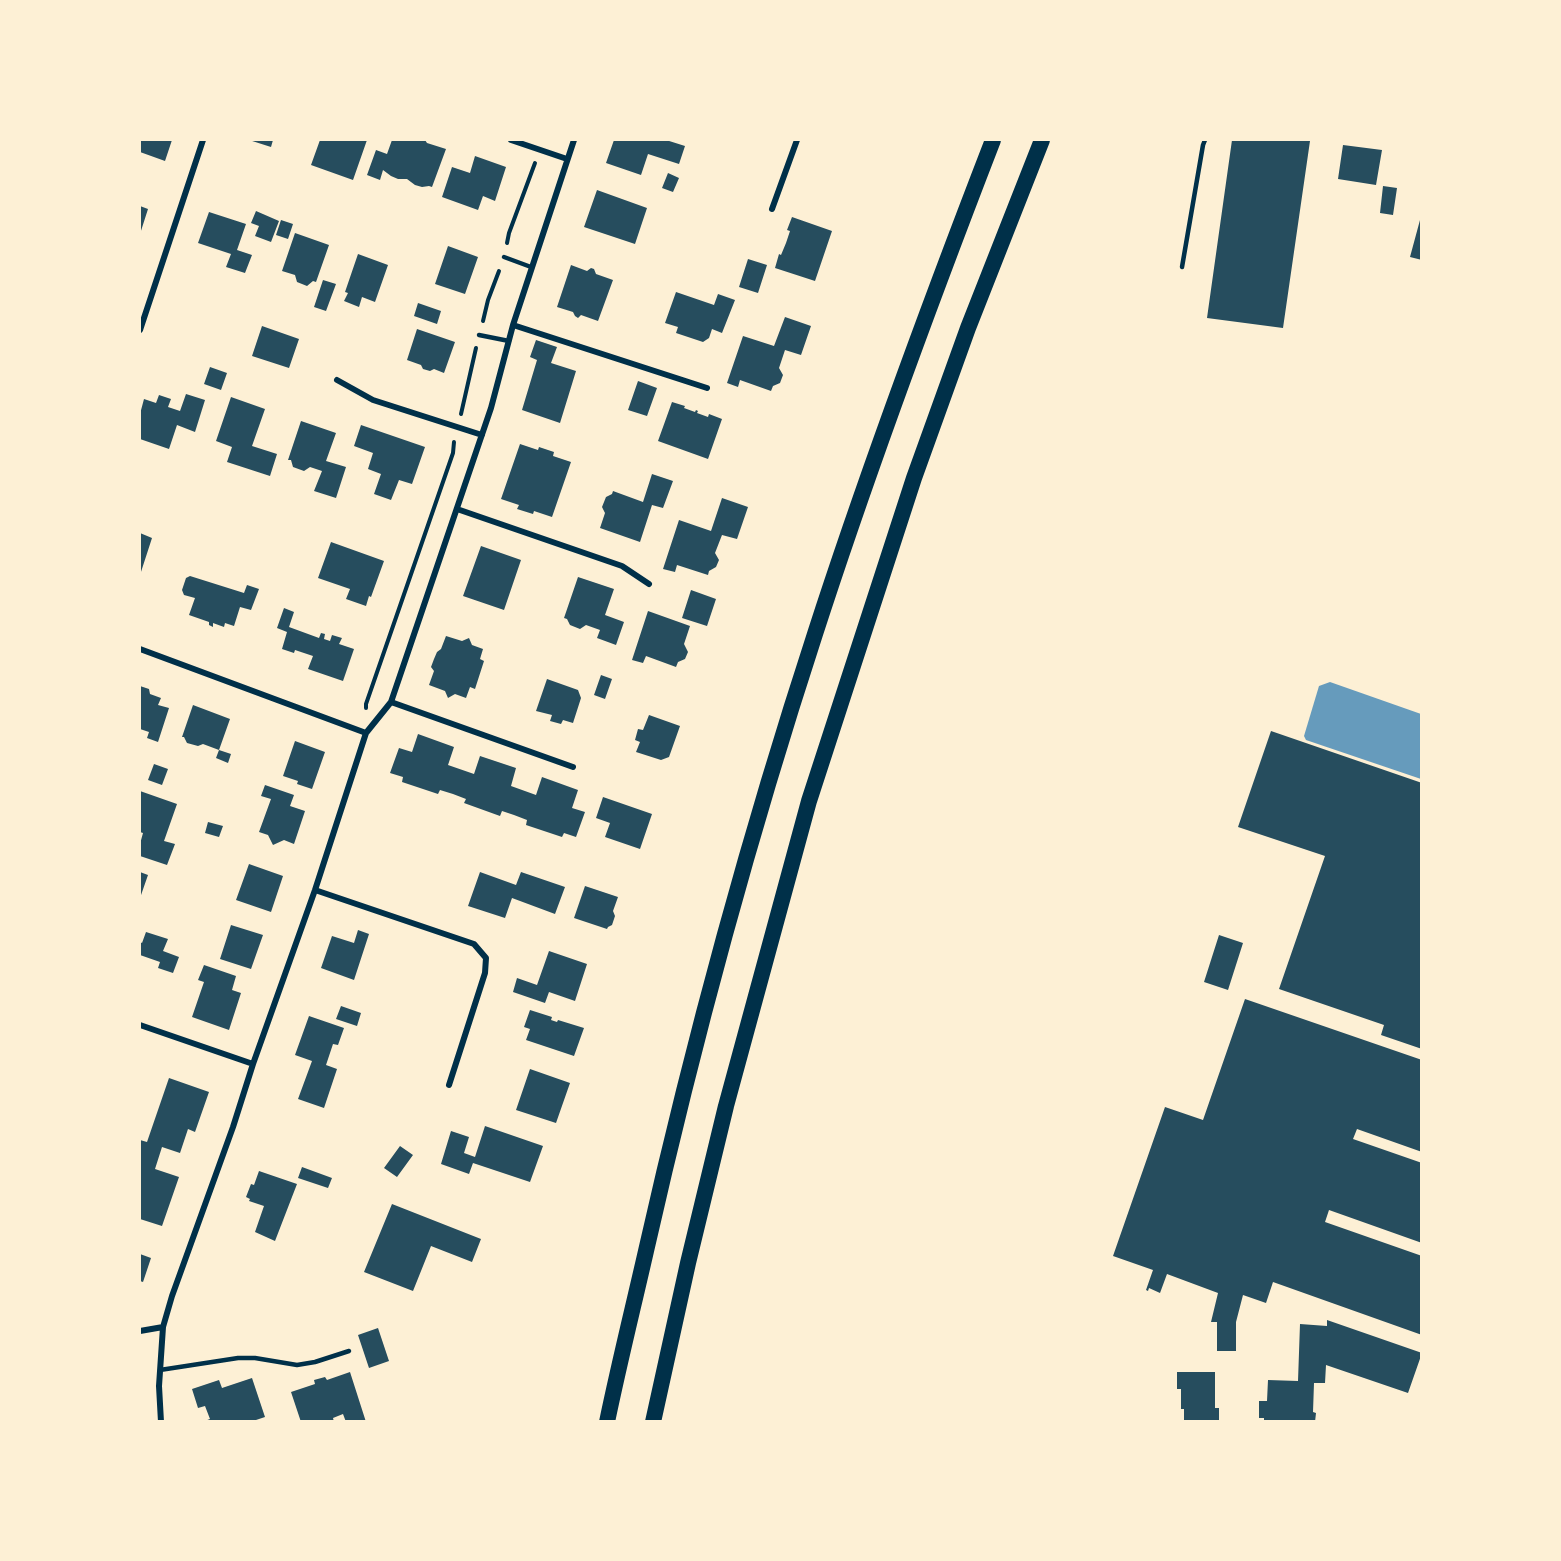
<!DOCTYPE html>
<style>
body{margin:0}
#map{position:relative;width:1561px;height:1561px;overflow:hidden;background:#fdf0d5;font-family:Lora,serif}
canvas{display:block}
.frame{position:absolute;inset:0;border:141px solid #fdf0d5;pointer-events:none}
</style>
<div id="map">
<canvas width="1561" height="1561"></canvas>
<div class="frame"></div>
</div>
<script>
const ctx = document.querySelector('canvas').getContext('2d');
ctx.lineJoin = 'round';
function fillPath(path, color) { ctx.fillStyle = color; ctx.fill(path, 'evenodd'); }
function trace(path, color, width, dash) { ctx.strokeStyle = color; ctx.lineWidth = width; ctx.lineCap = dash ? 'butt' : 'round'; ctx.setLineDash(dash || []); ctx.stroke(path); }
const water = new Path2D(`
 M1330 682 1421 714V779L1306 740 1304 736 1319 686Z`);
const building = new Path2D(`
 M140 140H172L165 161 140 152Z
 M249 140H273L271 147Z
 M320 140H367L353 180 311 165Z
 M392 140H425L427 143 446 149 432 187 429 186 422 187 415 185 407 179H398L391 176 383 170 380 180 367 175 376 150 387 154Z
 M614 140H666L685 146 679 164 648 154 641 175 606 163Z
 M1232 140H1299L1310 141 1283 328 1207 318Z
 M1343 145 1382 150 1376 185 1338 179Z
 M475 156 506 167 495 201 483 196 478 210 442 197 452 167 470 173Z
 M668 173 679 178 673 192 662 188Z
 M1383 186 1397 188 1393 215 1380 213Z
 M597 190 647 208 635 244 584 227Z
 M140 206 148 209 140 234Z
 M256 211 279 221 271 242 255 236 259 226 251 223Z
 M209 212 246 224 237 250 252 255 245 273 226 267 231 254 198 243Z
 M792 217 832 231 815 281 775 268 779 254 781 255 786 243 790 231 787 230Z
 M281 220 293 224 288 239 276 235Z
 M1420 220 1422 221V260L1410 257Z
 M295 233 329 245 316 282 313 281 307 286 297 282 295 275 282 271Z
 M448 246 478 257 465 294 435 284Z
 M358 254 388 265 375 302 362 297 359 307 344 301 348 293 345 292Z
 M748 259 767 265 758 293 739 287Z
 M571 265 587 271 591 268 594 269 596 274 613 280 598 321 581 315 578 318 575 316 573 312 557 307Z
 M323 280 336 284 326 311 314 307Z
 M676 292 714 305 718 294 735 300 722 333 712 329 709 338 703 342 676 333 678 327 665 323Z
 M418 303 441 311 437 324 414 316Z
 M785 317 811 326 801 355 785 350 779 368 783 375 780 383 773 386 771 391 740 380 738 387 727 383 743 336 774 346Z
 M262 326 299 339 289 368 252 356Z
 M417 329 455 342 444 373 434 369 430 371 423 369 421 365 407 360Z
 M536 340 557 347 551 363 576 371 560 423 522 410 537 360 530 357Z
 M210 367 227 373 221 390 204 384Z
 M638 381 657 388 647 416 628 410Z
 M186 394 205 400 195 432 177 425 169 449 140 439V414L144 399 156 403 159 395 171 399 168 407 180 411Z
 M231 397 265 409 252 446 277 454 270 476 227 462 232 447 216 441Z
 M672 402 685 406 684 408 695 412 696 410 698 411 697 413 708 417 709 414 722 419 708 459 658 441Z
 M301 421 336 433 326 461 346 467 336 498 314 491 322 471 310 467 304 471 293 467 291 460H288Z
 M361 425 425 447 412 484 399 480 391 500 374 494 381 474 368 469 373 453 354 446Z
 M520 444 538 450 539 447 554 452 553 456 571 462 552 517 534 511 533 514 517 509 519 505 501 499Z
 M652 474 673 481 663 508 652 505 640 542 600 528 605 513 602 507 606 497 612 494 613 491 643 502Z
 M722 498 748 507 737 539 722 535 715 553 719 560 716 567 709 571 708 575 677 565 675 572 663 569 679 520 711 531Z
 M140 533 152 538 140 575Z
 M331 542 384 561 371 597 369 596 366 606 346 599 350 589 318 578Z
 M481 546 521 560 504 610 463 596Z
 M190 576 244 593 247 585 259 589 251 610 240 607 234 626 225 623 224 627 213 623V627L209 625V622L189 615 195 598 184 595 182 590 186 578Z
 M578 577 614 589 605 615 624 622 616 645 597 638 600 630 586 625 580 629 570 625 567 619 564 618Z
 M691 590 716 599 707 626 682 618Z
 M284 608 294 612 289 627 319 638 321 633 325 634 324 639 330 641 332 635 342 638 339 644 354 649 343 681 308 669 313 656 295 650 294 653 282 649 287 632 277 628Z
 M648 611 690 626 684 644 688 652 685 659 678 662 676 667 646 656 643 663 632 660Z
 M446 636 462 641 469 638 472 645 483 649 480 659 484 661 475 689 470 687 466 698 455 694 448 698 445 691 429 685 434 671 431 667 434 659 437 652 441 649Z
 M601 675 612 679 605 699 594 695Z
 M547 679 578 690 581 698 573 723 563 720 561 724 550 721 552 715 536 711Z
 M140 686 149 689 150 694 161 698 158 705 169 708 158 742 147 738 149 732 140 729Z
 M193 705 230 719 219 750 231 754 228 763 216 758 219 750 203 744 198 746 187 743 184 737H182Z
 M649 715 680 726 669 757 661 760 636 752 640 742 635 740 638 729 643 730Z
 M1271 731 1422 783V1049L1381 1035 1384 1025 1279 989 1325 856 1238 827Z
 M418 734 454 747 448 765 474 774 480 756 516 768 511 786 536 795 542 777 578 790 572 808 585 812 576 837 564 833 562 837 526 825 527 820 514 815 502 811 500 816 464 803 466 799 453 794 440 790 438 794 402 782 403 777 390 773 399 748 412 752Z
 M295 741 325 752 312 789 297 784 298 781 283 776Z
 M154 764 168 769 162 785 148 780Z
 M265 785 294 795 290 806 305 811 294 844 284 840 273 845 268 835 259 832 271 799 261 796Z
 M140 791 177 804 164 841 175 844 167 865 140 856V844L143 833 140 832Z
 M603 797 652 814 640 849 605 837 610 823 596 818Z
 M208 822 223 826 219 837 205 833Z
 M249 864 283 876 271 912 236 900Z
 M140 872 148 875 140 898Z
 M480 872 516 885 521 872 565 887 555 914 512 898 505 918 468 906Z
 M585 886 618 897 613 911 615 916 612 925 608 927 607 929 574 918Z
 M231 925 263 935 251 969 220 959Z
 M358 930 369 934 354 980 321 968 332 936 354 943Z
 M146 932 168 939 163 951 179 957 173 973 158 968 160 962 140 955V942L142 943Z
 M1219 935 1243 943 1228 990 1204 982Z
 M549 951 587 964 575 1001 549 992 545 1003 513 992 517 978 537 985Z
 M204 965 236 976 232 990 241 993 229 1030 192 1017 204 982 198 980Z
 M1245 999 1422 1060V1152L1357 1129 1353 1139 1422 1163V1243L1329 1210 1325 1222 1422 1256V1335L1273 1282 1266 1303 1243 1295 1236 1322V1351H1217V1322H1211L1218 1293 1167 1274 1160 1293 1149 1288 1148 1291 1146 1290 1153 1270 1113 1256 1165 1107 1203 1120Z
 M341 1006 361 1013 357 1026 336 1019Z
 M530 1010 552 1017 551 1020 557 1022 558 1020 584 1028 574 1056 526 1040 530 1029 524 1027Z
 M309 1016 344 1028 338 1045 333 1044 326 1065 337 1069 324 1108 298 1099 312 1061 295 1055Z
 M530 1069 570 1083 556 1123 516 1110Z
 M169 1078 209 1092 195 1132 188 1129 180 1153 162 1147 155 1169 179 1177 162 1226 140 1219V1140L147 1142Z
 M485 1126 543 1146 530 1182 473 1163 469 1174 441 1164 451 1131 469 1137 464 1153 475 1157Z
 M400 1146 413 1155 397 1177 384 1168Z
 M302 1167 332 1178 328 1188 298 1178Z
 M259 1171 297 1184 275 1241 255 1232 264 1206 249 1201 250 1199 246 1197 251 1184 254 1185Z
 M392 1204 481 1239 472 1262 431 1246 413 1291 364 1272Z
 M140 1254 151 1258 143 1282 140 1281Z
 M1327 1320 1422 1353 1408 1393 1326 1365 1325 1383H1314L1313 1412 1316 1413 1315 1422H1264V1418H1259V1401H1267L1268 1380 1298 1381 1300 1324 1327 1326Z
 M378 1328 389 1361 369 1368 358 1335Z
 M350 1372 366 1422H346L343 1414 333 1418 334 1422H301L291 1392 315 1384 314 1380 325 1377 327 1380Z
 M1177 1372H1215V1408H1219V1422H1184V1409H1181V1389H1177Z
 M252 1378 265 1417 250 1422H202L210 1419 205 1406 198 1408 192 1389 219 1380 222 1388Z`);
const path = new Path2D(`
 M507 243 509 233 535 163
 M483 321 488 300 499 271
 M461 414 476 348
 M366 708V704L453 453 454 442`);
const service = new Path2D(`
 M504 257 531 267
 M1182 267 1203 145 1205 140
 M479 335 509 341
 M160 1370 238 1358H255L297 1365 315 1362 349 1351`);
const minor = new Path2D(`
 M511 140 567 159
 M772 209 797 140
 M513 325 707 388
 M140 330 203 140
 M337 380 373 400 482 435
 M457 509 622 566 649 584
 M140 649 366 733
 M391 702 573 767
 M315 890 474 944 486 958 485 973 449 1085
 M140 1025 253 1064
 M140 1331 163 1327
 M161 1422 159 1386 163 1327 172 1296 233 1127 253 1064 315 890 366 733 391 702 491 408 513 325 574 140`);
const trunk = new Path2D(`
 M607 1422C619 1364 633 1308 646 1251 693 1043 749 836 815 634 869 467 930 303 993 140
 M653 1422 688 1263 726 1106 809 801 914 478 968 328 1042 140`);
fillPath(water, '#669bbc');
fillPath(building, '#264d5e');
trace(path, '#003049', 4);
trace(service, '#003049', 4.5);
trace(minor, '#003049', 6);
trace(trunk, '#003049', 16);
</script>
